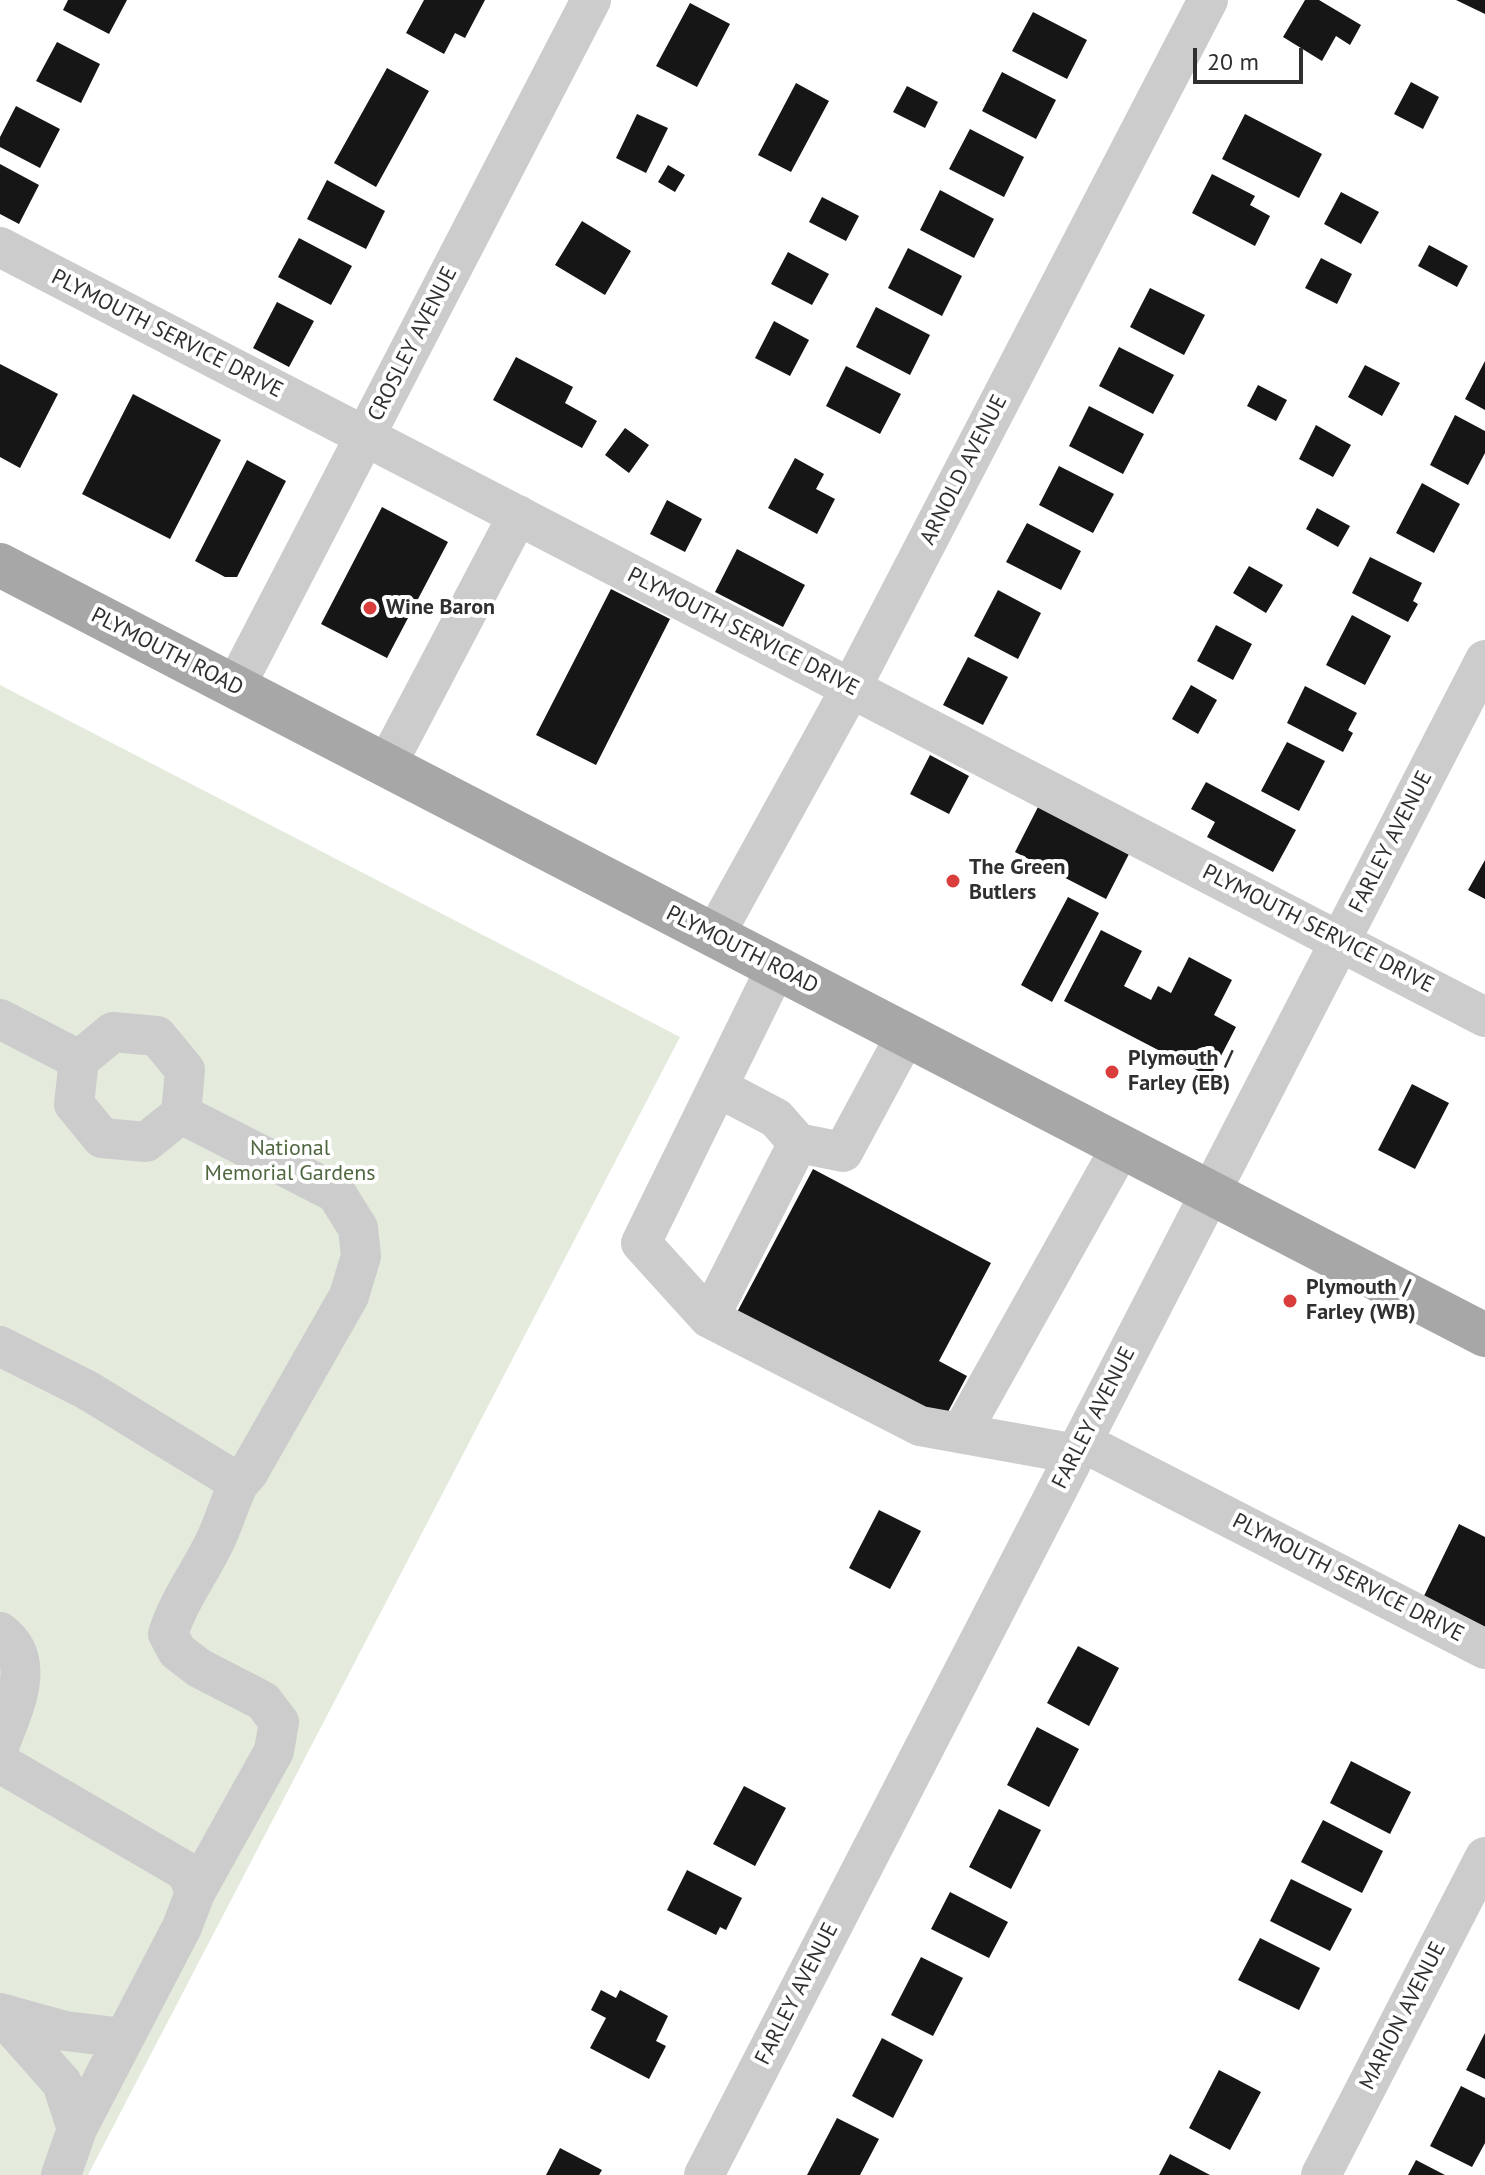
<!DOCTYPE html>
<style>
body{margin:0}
#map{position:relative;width:1485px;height:2175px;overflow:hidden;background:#fff;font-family:"PT Sans",sans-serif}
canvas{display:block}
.scale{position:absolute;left:1193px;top:48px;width:110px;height:36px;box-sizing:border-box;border:4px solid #2f2f2f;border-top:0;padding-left:10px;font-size:24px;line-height:28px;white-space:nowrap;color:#2f2f2f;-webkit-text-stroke:6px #fff;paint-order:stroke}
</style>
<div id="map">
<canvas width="1485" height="2175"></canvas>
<div class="scale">20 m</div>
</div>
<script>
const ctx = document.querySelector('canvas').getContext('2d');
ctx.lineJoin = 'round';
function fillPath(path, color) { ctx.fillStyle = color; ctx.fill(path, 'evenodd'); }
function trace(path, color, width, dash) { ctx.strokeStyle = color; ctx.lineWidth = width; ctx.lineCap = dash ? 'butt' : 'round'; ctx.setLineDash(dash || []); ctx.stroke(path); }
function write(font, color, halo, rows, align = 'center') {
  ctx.font = font + ' "PT Sans",sans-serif'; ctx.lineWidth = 8; ctx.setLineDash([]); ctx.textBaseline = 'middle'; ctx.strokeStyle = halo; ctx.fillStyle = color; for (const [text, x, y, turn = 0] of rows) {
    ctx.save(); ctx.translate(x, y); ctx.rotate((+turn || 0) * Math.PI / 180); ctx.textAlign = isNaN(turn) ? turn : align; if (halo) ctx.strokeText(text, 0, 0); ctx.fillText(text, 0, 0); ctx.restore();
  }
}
const green = new Path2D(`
 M0 685 680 1037 88 2175H0Z`);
const building = new Path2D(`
 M68 0H127L109 34 63 10Z
 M424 0H485L465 38 455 33 444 54 406 33Z
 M1305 0H1319L1361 25 1350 45 1336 36 1322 61 1283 37Z
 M1456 0H1485V14Z
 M690 3 730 24 697 87 656 66Z
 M1033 12 1087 40 1067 79 1012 51Z
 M57 42 100 64 81 103 36 81Z
 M387 68 429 91 376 187 334 163Z
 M1002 72 1056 100 1036 139 982 111Z
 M1411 82 1439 97 1423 129 1394 114Z
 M796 83 829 101 791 172 758 155Z
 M907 86 938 102 925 128 893 112Z
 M16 106 60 129 40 168 0 147V137Z
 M637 114 668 128 646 173 616 158Z
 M1245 114 1322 154 1299 198 1222 159Z
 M970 129 1024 157 1004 197 949 169Z
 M0 164 39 185 19 224 0 214Z
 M668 165 685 175 675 192 658 182Z
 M1212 174 1255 196 1250 205 1270 216 1255 246 1192 213Z
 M327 180 385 211 366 249 307 219Z
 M940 190 994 219 974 258 920 230Z
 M1341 192 1379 212 1361 244 1324 224Z
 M822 197 859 216 846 241 809 222Z
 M582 221 631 251 605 295 555 265Z
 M299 238 352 266 331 305 278 277Z
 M1429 245 1468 266 1457 287 1418 266Z
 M908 248 962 276 942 316 888 288Z
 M788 252 829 274 812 305 771 284Z
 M1321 258 1352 274 1337 304 1305 288Z
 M1150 288 1205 315 1184 355 1130 327Z
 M277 302 314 321 289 367 253 348Z
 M876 307 930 335 910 375 856 347Z
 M774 321 809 340 790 376 755 358Z
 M1119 347 1174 375 1153 414 1099 386Z
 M516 357 573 387 565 403 597 421 582 448 493 400Z
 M1485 361V410L1465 399Z
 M0 364 58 394 20 468 0 457Z
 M1365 365 1400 383 1382 416 1348 397Z
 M846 366 901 394 880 434 826 406Z
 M1258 385 1287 400 1276 421 1247 406Z
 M133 394 221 440 170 539 82 494Z
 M1089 406 1144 434 1123 474 1069 446Z
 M1455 415 1485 431V453L1468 485 1430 465Z
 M1316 425 1351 445 1333 477 1299 459Z
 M625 428 649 445 629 473 605 455Z
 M795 458 824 474 816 489 835 499 817 534 768 508Z
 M247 460 286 481 237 577H225L195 561Z
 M1059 466 1114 494 1093 533 1039 505Z
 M1422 483 1460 504 1434 553 1396 533Z
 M667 500 702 519 685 552 650 534Z
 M382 507 448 542 387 658 321 624Z
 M1317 508 1350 526 1338 547 1306 529Z
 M1027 523 1081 551 1061 590 1006 562Z
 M737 549 805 585 783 627 715 592Z
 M1370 557 1422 583 1413 601 1418 604 1408 622 1352 593Z
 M1249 566 1283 585 1266 613 1233 593Z
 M611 589 670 619 596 765 536 735Z
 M998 590 1041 613 1018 659 974 636Z
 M1352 615 1391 636 1365 685 1326 665Z
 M1216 625 1252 644 1233 680 1197 661Z
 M968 657 1008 677 983 725 943 705Z
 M1191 685 1217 700 1198 734 1172 719Z
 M1305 686 1357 713 1348 730 1353 733 1343 752 1287 723Z
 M1287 742 1325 761 1299 811 1261 791Z
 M930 755 969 776 949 814 910 794Z
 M1206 782 1296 830 1273 872 1207 837 1215 822 1191 809Z
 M1038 807 1129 854 1106 899 1015 852Z
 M1485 860V899L1468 890Z
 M1068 897 1099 913 1052 1002 1021 985Z
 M1101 930 1142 951 1124 986 1151 1000 1158 986 1171 993 1189 957 1232 980 1214 1015 1236 1027 1210 1077 1064 1001Z
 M1412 1084 1449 1103 1415 1169 1378 1150Z
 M813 1169 991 1263 939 1361 967 1376 941 1425 735 1316Z
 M879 1510 921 1531 890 1589 849 1568Z
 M1459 1524 1485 1537V1631L1422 1600Z
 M1078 1646 1119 1668 1089 1726 1047 1703Z
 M1037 1727 1079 1749 1049 1807 1007 1785Z
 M1351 1761 1411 1792 1390 1834 1330 1803Z
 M744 1786 786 1808 755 1866 713 1844Z
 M999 1809 1041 1830 1011 1889 969 1867Z
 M1323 1820 1383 1851 1362 1893 1301 1862Z
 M687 1870 742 1898 726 1930 720 1927 716 1935 667 1910Z
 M1291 1879 1352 1909 1330 1951 1270 1921Z
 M950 1892 1008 1922 989 1958 931 1929Z
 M1260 1938 1320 1968 1299 2010 1238 1980Z
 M921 1957 963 1978 933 2036 891 2015Z
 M601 1990 616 1998 620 1990 668 2016 656 2041 666 2046 649 2079 590 2048 606 2018 591 2010Z
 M1485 2033V2079L1466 2070Z
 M882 2038 923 2060 893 2118 852 2096Z
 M1219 2070 1261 2092 1230 2150 1189 2128Z
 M1461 2086 1485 2098V2143L1472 2167 1430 2146Z
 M837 2118 879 2139 860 2175H807Z
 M560 2148 602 2170 599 2175H546Z
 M1170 2154 1210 2175H1159Z
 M1416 2160 1445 2175H1408Z`);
const minor = new Path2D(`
 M0 247 1485 1017
 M235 687 591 0
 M386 766 518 515
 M714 936 851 688 1208 0
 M776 968 641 1243 709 1318 920 1426 1076 1454
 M0 1019 79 1060
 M113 1032 157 1036 185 1070 181 1114 146 1142 102 1138 74 1104 79 1060Z
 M719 1088 776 1118 798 1143 843 1152 906 1035
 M709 1318 798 1143
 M0 1346 87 1390 239 1483 248 1473 349 1296 361 1256 358 1228 336 1193 181 1114
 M961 1433 1121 1147
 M1082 1442 1485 1649
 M0 1632C38 1660 14 1707 0 1744
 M0 1763 187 1872 195 1893 182 1927 77 2129
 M195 1893 274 1751 279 1722 263 1701 199 1668 177 1651 168 1634C179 1599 202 1570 217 1537 225 1519 230 1501 239 1483
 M0 2013 62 2083 77 2129 61 2175
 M0 2013 65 2031 124 2038
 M704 2175 1485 660
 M1321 2175 1485 1857`);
const major = new Path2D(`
 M0 565 1485 1335`);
const markers = [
 [370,608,8,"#d93e3d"],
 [953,881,8,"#d93e3d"],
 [1112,1072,8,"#d93e3d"],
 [1290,1301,8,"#d93e3d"]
];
const streetNames = [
 ["PLYMOUTH SERVICE DRIVE",167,334,27],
 ["CROSLEY AVENUE",413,344,-63],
 ["ARNOLD AVENUE",964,470,-63],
 ["PLYMOUTH SERVICE DRIVE",743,632,27],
 ["PLYMOUTH ROAD",167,652,27],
 ["FARLEY AVENUE",1391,842,-63],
 ["PLYMOUTH SERVICE DRIVE",1318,929,27],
 ["PLYMOUTH ROAD",742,950,27],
 ["FARLEY AVENUE",1094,1418,-63],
 ["PLYMOUTH SERVICE DRIVE",1348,1578,27],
 ["FARLEY AVENUE",797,1994,-63],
 ["MARION AVENUE",1403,2016,-63]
];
const poiNames = [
 ["Wine Baron",386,608],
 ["The Green",969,868],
 ["Butlers",969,893],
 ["Plymouth /",1128,1059],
 ["Farley (EB)",1128,1084],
 ["Plymouth /",1306,1288],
 ["Farley (WB)",1306,1313]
];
const parkNames = [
 ["National",290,1149],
 ["Memorial Gardens",290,1174]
];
fillPath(green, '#e4ebdd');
fillPath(building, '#161616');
trace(minor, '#ccc', 40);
trace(major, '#a7a7a7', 44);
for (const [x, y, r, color] of markers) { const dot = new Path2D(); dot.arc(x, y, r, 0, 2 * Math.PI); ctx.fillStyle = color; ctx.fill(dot); trace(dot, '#fff', 3); }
write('22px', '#2f2f2f', '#fff', streetNames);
write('bold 22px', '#2f2f2f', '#fff', poiNames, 'left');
write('22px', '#4f673f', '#fff', parkNames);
</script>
